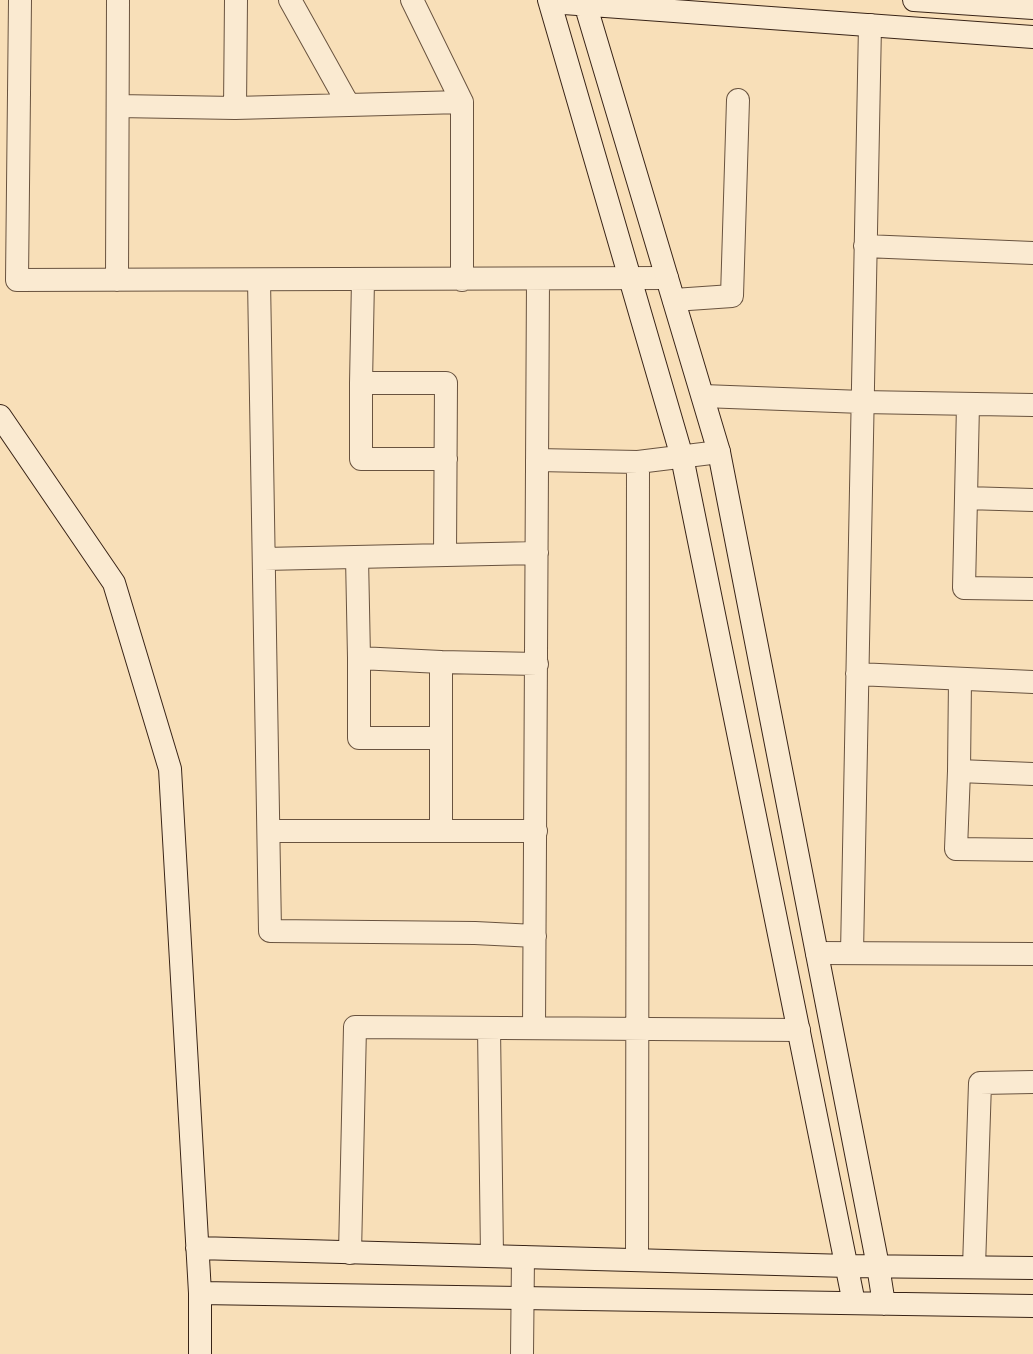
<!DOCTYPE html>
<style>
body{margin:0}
canvas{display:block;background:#f8dfb8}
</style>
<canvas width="1033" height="1354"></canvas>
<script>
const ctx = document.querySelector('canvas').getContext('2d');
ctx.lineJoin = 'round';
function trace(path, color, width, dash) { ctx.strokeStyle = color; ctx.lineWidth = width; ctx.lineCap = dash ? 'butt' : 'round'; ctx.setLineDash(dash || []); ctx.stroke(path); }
const street = new Path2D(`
 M20 0 17 280 667 278
 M236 0 235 108 462 102
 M290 0 348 104
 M412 0 462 102V280
 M118 106 235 108
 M865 246 1033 253
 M117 280 118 0
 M259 280 270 931 475 933 535 936
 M363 280 361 383H446L445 555
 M674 300 732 296 738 100
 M361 383V459H446
 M703 396 862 402 1033 405
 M968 404 966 498 1033 500
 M537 460 638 462 637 1260
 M638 462 719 452
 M966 498 964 588 1033 589
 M357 557 359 658 441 662V831
 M264 559 537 553
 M359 658V738H441
 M441 662 537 664
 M857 674 1033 682
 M960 679 959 771 1033 774
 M959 771 956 849 1033 850
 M269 831H536
 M817 953 1033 954
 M852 953 870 25
 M489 1028 492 1256
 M534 1028 538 279
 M350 1253 355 1027 799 1030
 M974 1267 980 1083 1033 1082
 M522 1354 523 1257`);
const secondary = new Path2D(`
 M549 0 682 457 854 1303
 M584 0 719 452 878 1266 884 1304
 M914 0 1033 8
 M550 2 1033 37
 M0 416 114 583 170 769 200 1293V1354
 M197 1248 848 1266 1033 1268
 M200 1293 1033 1306`);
trace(street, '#69533f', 24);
trace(secondary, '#392417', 24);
trace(street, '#faead1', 22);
trace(secondary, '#faead1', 22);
</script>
